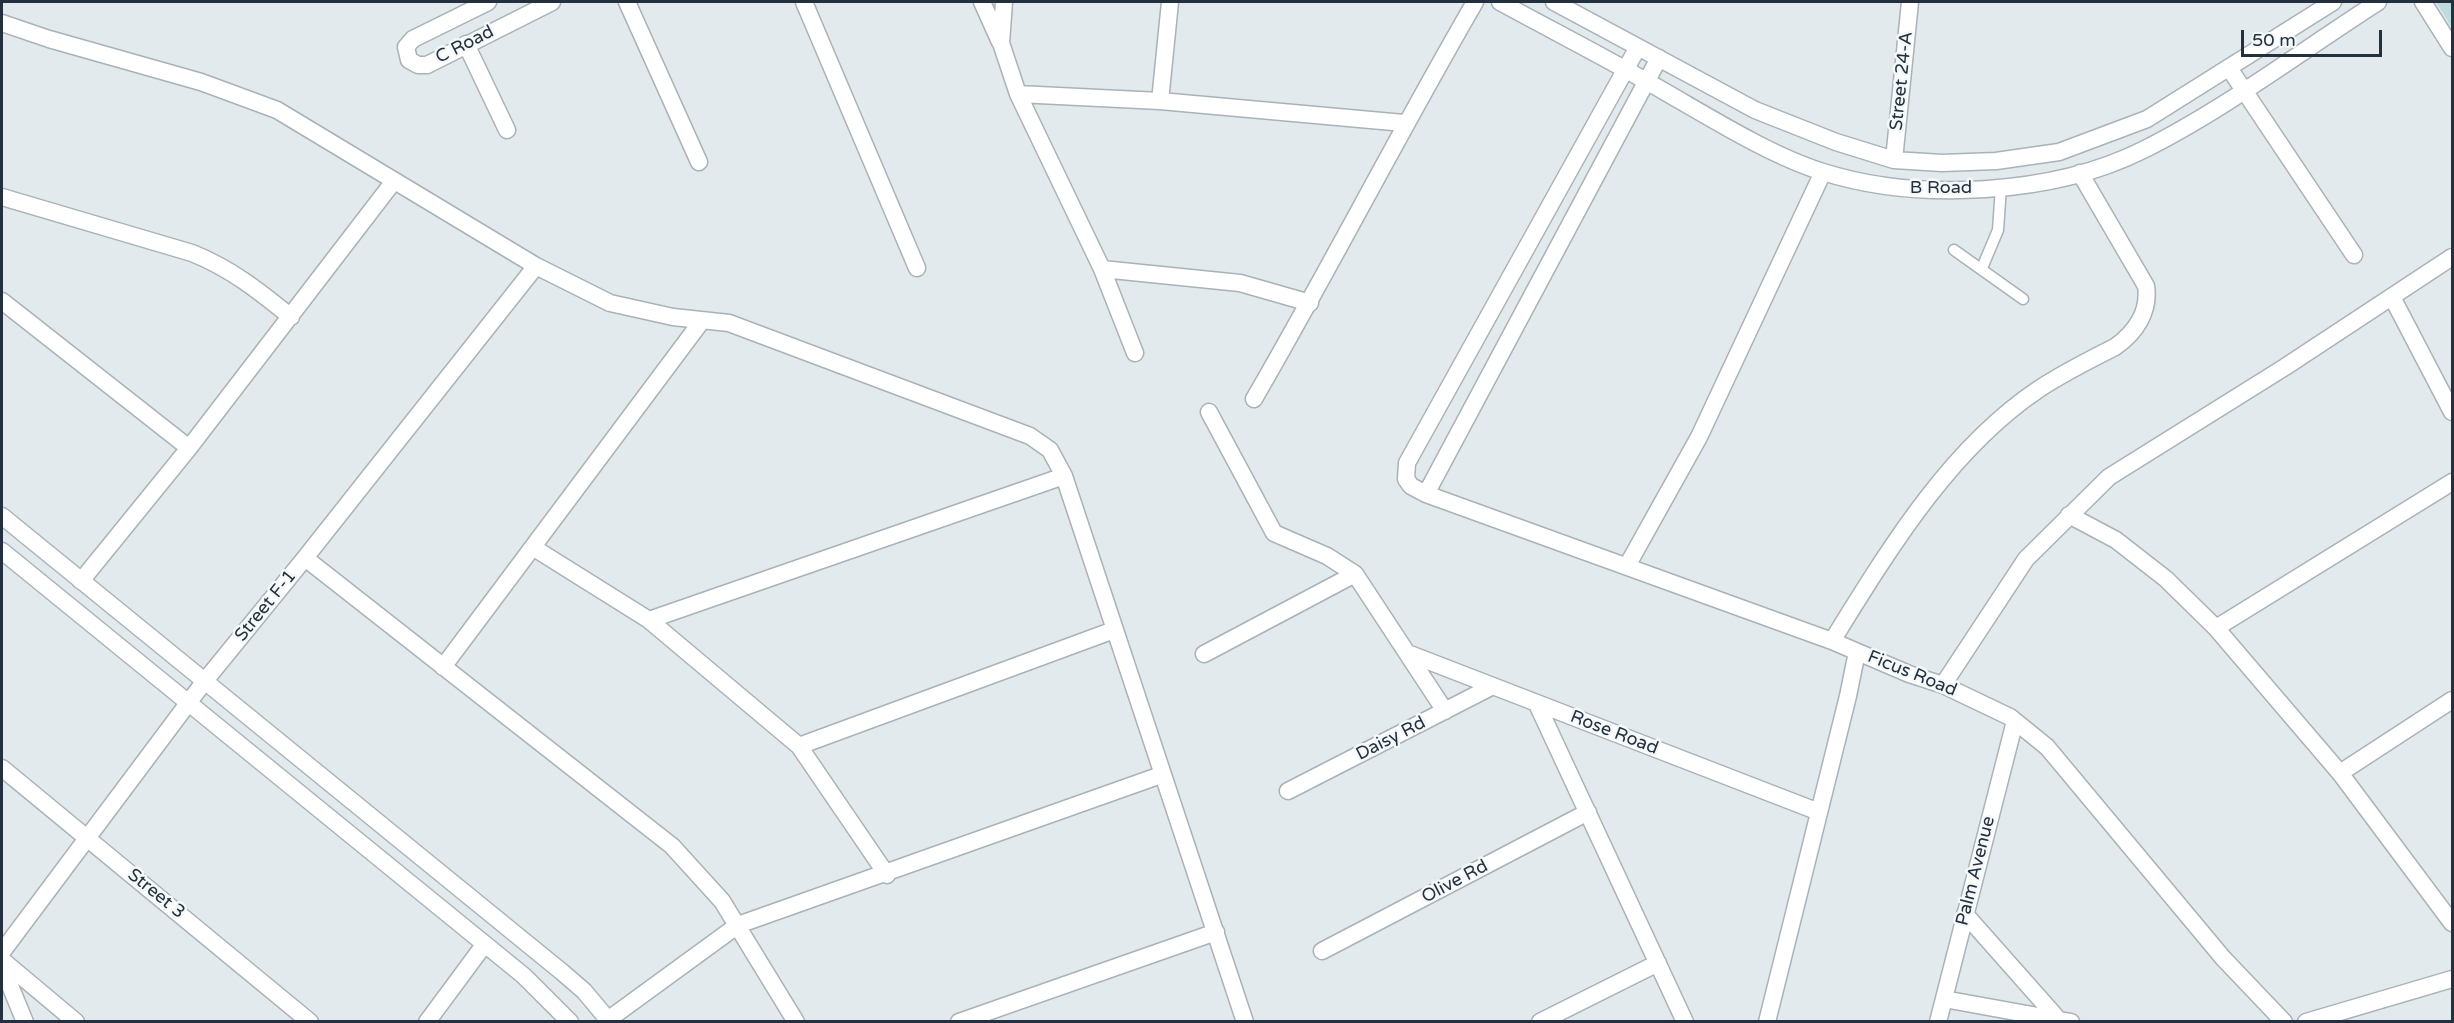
<!DOCTYPE html>
<style>
body{margin:0}
#map{position:relative;width:2454px;height:1023px;overflow:hidden;background:#e3eaed;font-family:"Varela Round",sans-serif}
canvas{display:block}
.frame{position:absolute;inset:0;border:3px solid #23303f;pointer-events:none}
.scale{position:absolute;left:2241px;top:30px;width:141px;height:27px;box-sizing:border-box;border:3px solid #23303f;border-top:0;padding-left:8px;font-size:18px;line-height:21px;white-space:nowrap;color:#23303f;-webkit-text-stroke:4px #f4f8f9;paint-order:stroke}
</style>
<div id="map">
<canvas width="2454" height="1023"></canvas>
<div class="frame"></div>
<div class="scale">50 m</div>
</div>
<script>
const ctx = document.querySelector('canvas').getContext('2d');
ctx.lineJoin = 'round';
function fillPath(path, color) { ctx.fillStyle = color; ctx.fill(path, 'evenodd'); }
function trace(path, color, width, dash) { ctx.strokeStyle = color; ctx.lineWidth = width; ctx.lineCap = dash ? 'butt' : 'round'; ctx.setLineDash(dash || []); ctx.stroke(path); }
function write(font, color, halo, rows, align = 'center') {
  ctx.font = font + ' "Varela Round",sans-serif'; ctx.lineWidth = 5; ctx.setLineDash([]); ctx.textBaseline = 'middle'; ctx.strokeStyle = halo; ctx.fillStyle = color; for (const [text, x, y, turn = 0] of rows) {
    ctx.save(); ctx.translate(x, y); ctx.rotate((+turn || 0) * Math.PI / 180); ctx.textAlign = isNaN(turn) ? turn : align; if (halo) ctx.strokeText(text, 0, 0); ctx.fillText(text, 0, 0); ctx.restore();
  }
}
const green = new Path2D(`
 M2436 2H2452V28Z`);
const service = new Path2D(`
 M1954 250 2023 299
 M1982 268 1998 230 2001 187`);
const minor = new Path2D(`
 M488 2 413 39 406 47 409 60 418 65H427L552 2
 M627 2 699 162
 M804 2 917 268
 M982 2 1000 42
 M1004 2 1001 43 1018 94 1102 269 1135 353
 M1500 2C1555 32 1612 61 1667 93 1714 120 1772 156 1823 172 1918 202 2053 195 2143 150 2222 111 2303 50 2378 2
 M1554 2 1755 110 1836 142 1894 160 1942 163 1996 161 2059 152 2147 119 2333 2
 M2423 2 2452 48
 M2 23 49 39 201 82 277 110 536 266 610 303 673 317 729 323 1030 436 1050 450 1064 476 1245 1022
 M466 44 507 130
 M1638 47 1407 463 1406 479 1411 486 1426 494 1832 641 1909 674 1943 685 2010 717 2047 747 2223 958 2284 1022
 M2229 68 2354 255
 M1018 94 1160 101 1404 123
 M1160 101 1170 2
 M1894 160 1910 2
 M2 197 192 253C230 268 259 291 291 317
 M1102 269 1240 283 1310 303
 M2392 297 2452 412
 M2 301 189 448
 M1254 399C1330 268 1399 133 1475 2
 M1209 412 1274 533 1327 556 1355 574
 M1426 494 1659 58
 M2069 515 2116 540 2166 579 2216 628 2340 773 2452 923
 M534 548 649 620 799 746 887 875
 M305 558 672 846 722 901 796 1022
 M1627 566 1699 437 1823 172
 M81 581 189 448 394 181
 M649 620 1064 476
 M2216 628 2452 482
 M1832 641C1888 551 1949 449 2039 389 2063 373 2089 360 2115 347 2135 333 2150 312 2146 286L2080 173
 M1204 654 1355 574 1445 711
 M1410 654 1819 812
 M443 667 701 322
 M1943 685 2026 559 2109 477 2285 367 2452 257
 M1537 704 1685 1022
 M799 746 1114 630
 M2 768 310 1022
 M2340 773 2452 700
 M1288 791 1493 686
 M1965 914 2058 1019
 M1322 951 1588 812
 M2 952 204 682 305 558 536 266
 M2 960 76 1022
 M2 966 25 1022
 M1944 999 2071 1022
 M427 1022 484 945
 M605 1022 738 925 1161 775
 M959 1022 1216 932
 M1540 1022 1658 963
 M1767 1022 1848 696 1857 652
 M1938 1022 2015 721
 M2306 1022 2452 979`);
const tertiary = new Path2D(`
 M2 516 562 972 584 991 610 1022
 M2 551 524 976 570 1022`);
const streetNames = [
 ["C Road",465,45,-27],
 ["Street 24-A",1902,81,-84],
 ["B Road",1941,188],
 ["Street F-1",266,606,-51],
 ["Ficus Road",1912,674,22],
 ["Rose Road",1614,733,21],
 ["Daisy Rd",1391,739,-27],
 ["Palm Avenue",1976,871,-76],
 ["Olive Rd",1455,882,-28],
 ["Street 3",156,894,39]
];
fillPath(green, '#bcdcde');
trace(service, '#a9b2b9', 13);
trace(minor, '#a9b2b9', 19);
trace(tertiary, '#a9b2b9', 19);
trace(service, '#fff', 10);
trace(minor, '#fff', 16);
trace(tertiary, '#fff', 16);
write('18px', '#23303f', '#f4f8f9', streetNames);
</script>
